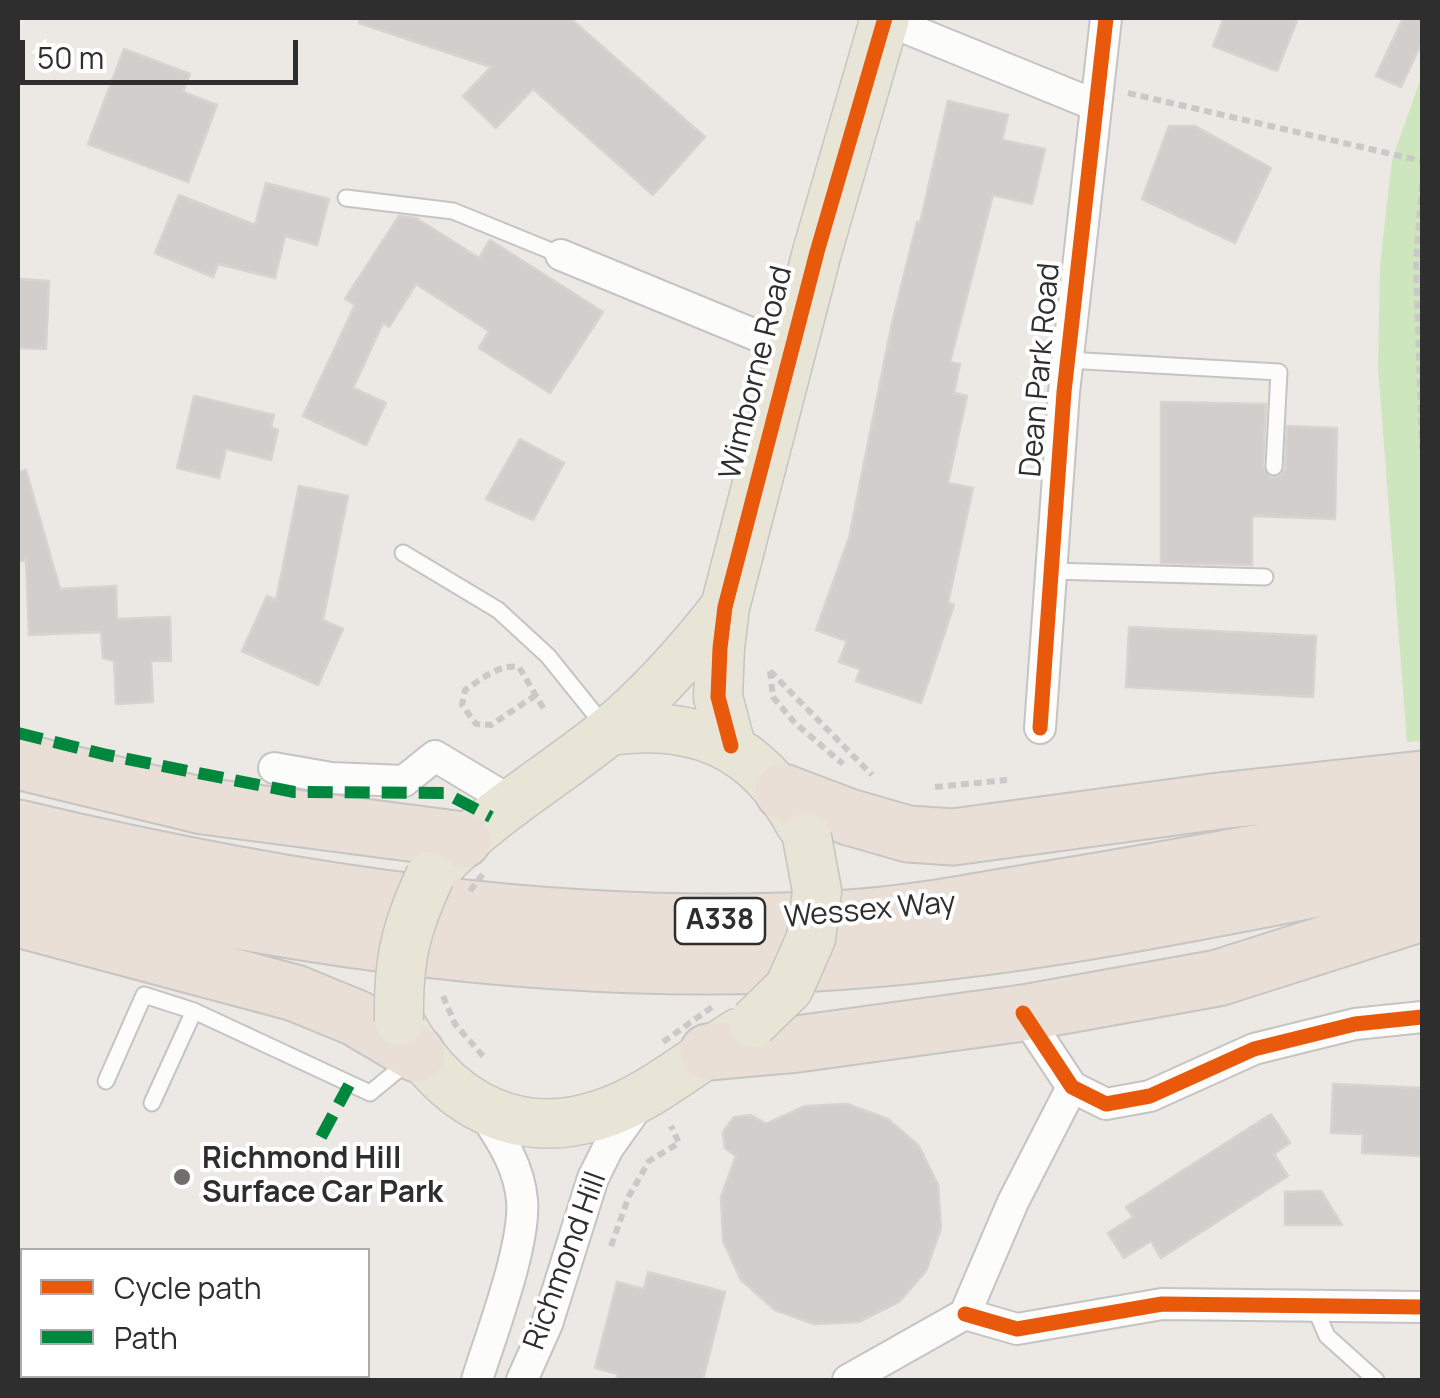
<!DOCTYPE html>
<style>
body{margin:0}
#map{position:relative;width:1440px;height:1398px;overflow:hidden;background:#ece8e4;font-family:Manrope,sans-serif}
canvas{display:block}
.frame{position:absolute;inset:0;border:20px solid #2e2e2e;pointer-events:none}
.legend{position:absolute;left:20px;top:1248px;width:350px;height:130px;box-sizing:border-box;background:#fff;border:2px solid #ababab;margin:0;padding:12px 18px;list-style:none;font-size:30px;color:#2e2e2e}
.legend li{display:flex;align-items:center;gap:20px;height:50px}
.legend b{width:50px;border:2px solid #ababab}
.scale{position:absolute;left:20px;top:40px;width:278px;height:45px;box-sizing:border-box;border:5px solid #2e2e2e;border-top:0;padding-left:12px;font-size:30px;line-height:35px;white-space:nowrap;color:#2e2e2e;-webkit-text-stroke:8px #fff;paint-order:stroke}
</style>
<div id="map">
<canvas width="1440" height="1398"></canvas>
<div class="frame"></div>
<ul class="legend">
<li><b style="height:12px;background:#e8590c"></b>Cycle path</li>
<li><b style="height:12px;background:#00873e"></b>Path</li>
</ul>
<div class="scale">50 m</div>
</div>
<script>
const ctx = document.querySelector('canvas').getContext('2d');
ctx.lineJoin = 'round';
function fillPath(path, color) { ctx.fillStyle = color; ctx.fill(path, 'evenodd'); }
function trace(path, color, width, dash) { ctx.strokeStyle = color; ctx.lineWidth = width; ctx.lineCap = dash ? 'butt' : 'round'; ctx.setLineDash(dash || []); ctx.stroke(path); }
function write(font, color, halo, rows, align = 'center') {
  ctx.font = font + ' Manrope,sans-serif'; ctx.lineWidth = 8; ctx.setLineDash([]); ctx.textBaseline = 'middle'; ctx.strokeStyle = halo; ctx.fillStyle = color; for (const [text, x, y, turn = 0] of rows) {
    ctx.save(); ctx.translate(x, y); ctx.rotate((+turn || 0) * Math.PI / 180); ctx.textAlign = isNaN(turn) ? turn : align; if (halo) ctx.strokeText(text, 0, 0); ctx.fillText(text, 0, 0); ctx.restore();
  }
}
const green = new Path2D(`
 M1422 75V741L1407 742 1378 367 1380 265 1392 160Z`);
const building = new Path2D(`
 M360 18H570L705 137 653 195 533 89 496 128 463 96 491 67 359 23Z
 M1224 18H1298L1277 71 1213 46Z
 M1403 18H1422V42L1401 87 1376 76Z
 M124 49 190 74 183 92 217 105 188 182 88 144Z
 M948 101 1008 115 1002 140 1045 149 1032 204 993 195 950 362 960 364 954 393 967 396 948 483 973 488 948 603 954 605 921 703 856 681 860 669 839 662 847 641 816 630 849 538 892 323 917 222 920 223Z
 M1169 126H1195L1271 168 1235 243 1142 199Z
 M266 183 329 199 317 245 285 236 275 278 218 264 213 277 155 253 179 195 255 225Z
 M399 216 416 218 479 258 490 240 603 312 550 393 479 348 489 331 416 284 389 327 383 323 353 388 386 403 366 445 303 416 355 305 345 299Z
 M18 279 49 281 46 349 18 348Z
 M194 396 274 415 271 427 278 430 271 460 226 449 219 478 177 468Z
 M1161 402 1266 404 1263 467 1272 478 1280 476 1285 469 1287 426 1337 428 1335 519 1252 516V565L1161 563Z
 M520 439 564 463 533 520 486 499Z
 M26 470 60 589 116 586 117 619 170 617 171 661H151L153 702 116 704 114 661 103 658 101 632 29 635 26 560 18 562V472Z
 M299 486 348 496 323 620 343 629 318 685 242 651 267 596 276 600Z
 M1129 627 1316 636 1313 697 1126 687Z
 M1333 1084 1422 1088V1156L1362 1153 1363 1134 1331 1133Z
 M847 1104 888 1119 919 1146 938 1185 941 1228 926 1271 899 1302 859 1322 814 1324 775 1310 741 1280 723 1241 721 1197 736 1156 725 1148 723 1132 734 1117 751 1115 766 1124 805 1106Z
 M1271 1114 1290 1143 1274 1154 1288 1176 1161 1258 1151 1241 1124 1258 1108 1233 1133 1217 1126 1207Z
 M1321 1191 1342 1225H1285V1192Z
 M648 1272 725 1292 703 1380H616L618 1374 595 1368 617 1282 644 1289Z`);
const path = new Path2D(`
 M1128 93 1422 161
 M1422 184 1416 263 1422 450
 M770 671 773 697 795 723 843 764
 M770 671 872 775
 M536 695 491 725 476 724 462 705 465 690C482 679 498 664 519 667L545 711
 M935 787 1007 780
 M611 1246 629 1196 649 1161 679 1143 671 1126`);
const lane = new Path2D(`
 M346 198 453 211 561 255
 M1067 360 1279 372 1274 467
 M403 553 498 610 548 656 606 728
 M1051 571 1265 577
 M106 1081 144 995 194 1011 370 1093 409 1061
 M152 1103 194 1011
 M1314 1306 1327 1336 1376 1380`);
const street = new Path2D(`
 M884 19 1095 105
 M561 255 792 350
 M1040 728 1064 392 1106 18
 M274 768 331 778 404 781 435 756 512 802
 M1023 1013 1072 1087 1106 1104 1150 1096 1254 1049 1355 1024 1422 1017
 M965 1314 1017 1329 1162 1304 1422 1307
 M477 1380C491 1335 526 1244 522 1200 519 1165 500 1138 481 1109
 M522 1380 547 1324 593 1178 608 1148 642 1100
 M848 1380 965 1314 1013 1202 1072 1087`);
const primary = new Path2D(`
 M609 731C695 719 758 745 800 824
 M731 746 718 697 720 648 725 607 817 252 885 18
 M437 869C487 813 553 777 610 730 654 693 690 652 725 607
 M399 1021C456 1123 546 1153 649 1092 679 1074 708 1052 738 1033`);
const highway = new Path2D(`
 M18 761 203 806 463 840
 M783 792 849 817 908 834 953 837 1219 801 1422 779
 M18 828C289 893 569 936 849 918 913 914 979 901 1043 890 1170 870 1296 845 1422 822
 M18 874C264 934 519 973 773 965 991 958 1209 910 1422 868
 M18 919 295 993 356 1018 417 1054
 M708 1052 797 1044 1023 1013 1218 978 1422 913`);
const pathBridge = new Path2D(`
 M470 891 483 874
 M443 996 455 1024 483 1056
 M663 1042 715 1005`);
const primaryBridge = new Path2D(`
 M399 1021C398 961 405 930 430 876
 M753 1023 789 988 811 938 817 891 807 837`);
const quiet = new Path2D(`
 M18 733 107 755 294 792 445 793 491 817
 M321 1137 349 1085`);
const cycleway = new Path2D(`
 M1040 728 1064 392 1106 18
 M731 746 718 697 720 648 725 607 817 252 885 18
 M1023 1013 1072 1087 1106 1104 1150 1096 1254 1049 1355 1024 1422 1017
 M965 1314 1017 1329 1162 1304 1422 1307`);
const markers = [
 [182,1177,10,"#706f6e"]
];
const shields = [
 [720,921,90]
];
const shieldNames = [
 ["A338",720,921]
];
const streetNames = [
 ["Dean Park Road",1041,370,-85],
 ["Wimborne Road",757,373,-76],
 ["Wessex Way",870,911,-5],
 ["Richmond Hill",566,1261,-70]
];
const poiNames = [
 ["Richmond Hill",202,1160],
 ["Surface Car Park",202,1194]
];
fillPath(green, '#cee6be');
fillPath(building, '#d1cecb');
trace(building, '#d7d4d0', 2.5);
trace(lane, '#c5c4c5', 19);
trace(street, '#c5c4c5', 34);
trace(primary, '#c6c5c4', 51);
trace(highway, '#c6c5c4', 59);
trace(path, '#c9c9c8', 6, [8, 5]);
trace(lane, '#fcfcfb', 15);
trace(street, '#fcfcfb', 30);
trace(primary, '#e8e4d6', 48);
trace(highway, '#eadfd6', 55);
trace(primaryBridge, '#c6c5c4', 51, []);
trace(pathBridge, '#c9c9c8', 6, [8, 5]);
trace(primaryBridge, '#e8e4d6', 48);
trace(quiet, '#00873e', 12, [25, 12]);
trace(cycleway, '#e8590c', 15);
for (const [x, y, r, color] of markers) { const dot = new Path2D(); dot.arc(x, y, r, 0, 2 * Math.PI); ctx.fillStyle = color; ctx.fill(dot); trace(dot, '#fff', 4); }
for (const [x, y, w] of shields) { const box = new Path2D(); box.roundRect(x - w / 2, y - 23, w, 46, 8); ctx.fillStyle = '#fff'; ctx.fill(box); trace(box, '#2e2e2e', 2.5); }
write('bold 28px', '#2e2e2e', null, shieldNames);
write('30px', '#2e2e2e', '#fff', streetNames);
write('bold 30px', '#2e2e2e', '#fff', poiNames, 'left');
</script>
